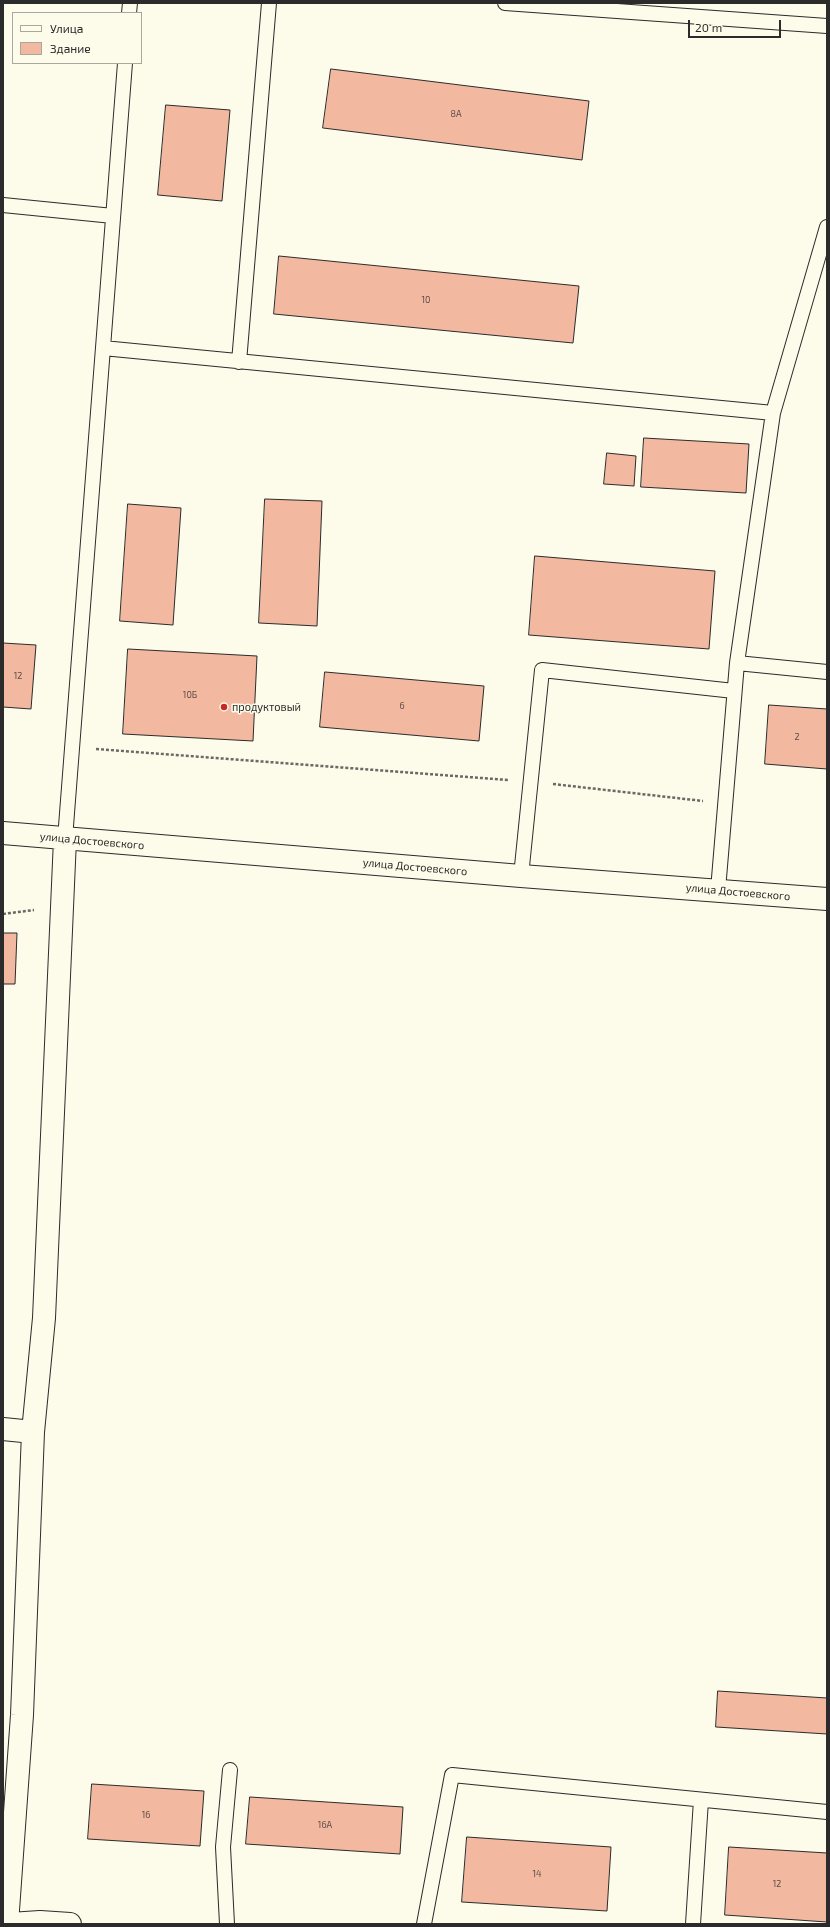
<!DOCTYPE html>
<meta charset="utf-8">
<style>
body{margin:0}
#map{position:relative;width:830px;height:1927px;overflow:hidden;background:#fdfbea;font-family:"Exo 2",sans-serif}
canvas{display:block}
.frame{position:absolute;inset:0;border:4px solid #2b2b2b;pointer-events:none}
.legend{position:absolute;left:12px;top:12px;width:130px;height:52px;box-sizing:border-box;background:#fdfbea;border:1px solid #a9a89e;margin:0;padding:5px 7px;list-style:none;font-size:12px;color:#2b2b2b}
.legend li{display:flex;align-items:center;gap:8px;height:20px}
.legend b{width:20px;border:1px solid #a9a89e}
.scale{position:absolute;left:688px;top:20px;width:93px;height:18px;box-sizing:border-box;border:2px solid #2b2b2b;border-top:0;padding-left:5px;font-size:12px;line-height:14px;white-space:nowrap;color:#2b2b2b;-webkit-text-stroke:3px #fdfbea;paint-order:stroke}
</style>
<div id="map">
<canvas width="830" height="1927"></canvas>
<div class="frame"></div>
<ul class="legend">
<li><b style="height:5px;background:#fdfbea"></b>Улица</li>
<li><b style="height:11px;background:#f2b8a0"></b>Здание</li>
</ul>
<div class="scale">20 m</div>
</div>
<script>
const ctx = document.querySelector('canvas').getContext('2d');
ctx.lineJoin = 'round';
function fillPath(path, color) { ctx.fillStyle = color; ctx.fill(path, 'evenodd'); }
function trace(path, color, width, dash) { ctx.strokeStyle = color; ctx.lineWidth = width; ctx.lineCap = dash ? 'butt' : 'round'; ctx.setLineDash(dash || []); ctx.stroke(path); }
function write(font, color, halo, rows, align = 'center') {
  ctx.font = font + ' "Exo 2",sans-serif'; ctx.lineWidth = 3; ctx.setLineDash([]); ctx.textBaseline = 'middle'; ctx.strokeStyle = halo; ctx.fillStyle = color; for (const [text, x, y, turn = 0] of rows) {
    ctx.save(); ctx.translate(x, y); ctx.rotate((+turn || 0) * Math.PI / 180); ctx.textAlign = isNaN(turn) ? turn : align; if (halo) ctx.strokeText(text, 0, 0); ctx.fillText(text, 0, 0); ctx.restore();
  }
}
const building = new Path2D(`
 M331 69 589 101 582 160 323 128Z
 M166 105 230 110 222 201 158 195Z
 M279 256 579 286 573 343 274 314Z
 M644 438 749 444 746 493 641 487Z
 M607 453 636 456 634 486 604 484Z
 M265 499 322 501 317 626 259 623Z
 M128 504 181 508 173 625 120 621Z
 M535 556 715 571 709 649 529 635Z
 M3 643 36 645 31 709 3 707Z
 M128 649 257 656 253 741 123 734Z
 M325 672 484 686 479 741 320 727Z
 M769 705 827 709V769L765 764Z
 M3 933H17L15 984H3Z
 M718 1691 827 1698V1734L716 1727Z
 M92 1784 204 1791 200 1846 88 1839Z
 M250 1797 403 1807 400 1854 246 1844Z
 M467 1837 611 1847 607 1911 462 1902Z
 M729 1847 827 1853V1922L725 1915Z`);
const path = new Path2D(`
 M96 749 508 780
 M553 784 703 801
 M3 914 34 910`);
const lane = new Path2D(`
 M505 3 827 26
 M129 13 130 3
 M3 205 113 216
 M103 348 773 413 737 663 718 890
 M239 362 269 3
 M773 413 827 227
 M737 663 827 672
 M65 839 125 63
 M521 876 542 670 734 691
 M227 1924 223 1847 230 1770
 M424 1924 452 1775 827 1812
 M693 1924 701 1800`);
const street = new Path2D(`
 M3 833 521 876 827 899
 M3 1429 33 1432
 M7 1924 22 1715 33 1432 44 1318 65 839
 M10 1924 40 1922 70 1924`);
const markers = [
 [224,707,4,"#c62828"]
];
const numberNames = [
 ["8А",456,114],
 ["10",426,300],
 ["12",18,676],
 ["10Б",190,695],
 ["6",402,706],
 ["2",797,737],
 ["16",146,1815],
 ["16А",325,1825],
 ["14",537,1874],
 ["12",777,1884]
];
const poiNames = [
 ["продуктовый",232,707]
];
const streetNames = [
 ["улица Достоевского",92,841,5],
 ["улица Достоевского",415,867,5],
 ["улица Достоевского",738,892,5]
];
fillPath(building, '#f2b8a0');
trace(building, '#2b2b2b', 1);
trace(lane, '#2b2b2b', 16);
trace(street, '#2b2b2b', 24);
trace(path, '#6a6964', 2.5, [3, 2]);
trace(lane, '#fdfbea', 14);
trace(street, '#fdfbea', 22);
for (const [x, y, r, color] of markers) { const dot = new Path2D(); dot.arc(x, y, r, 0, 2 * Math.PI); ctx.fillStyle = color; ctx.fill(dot); trace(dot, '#fdfbea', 1.5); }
write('9px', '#5d4e48', null, numberNames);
write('11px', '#2b2b2b', '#fdfbea', poiNames, 'left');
write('11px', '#2b2b2b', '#fdfbea', streetNames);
</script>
